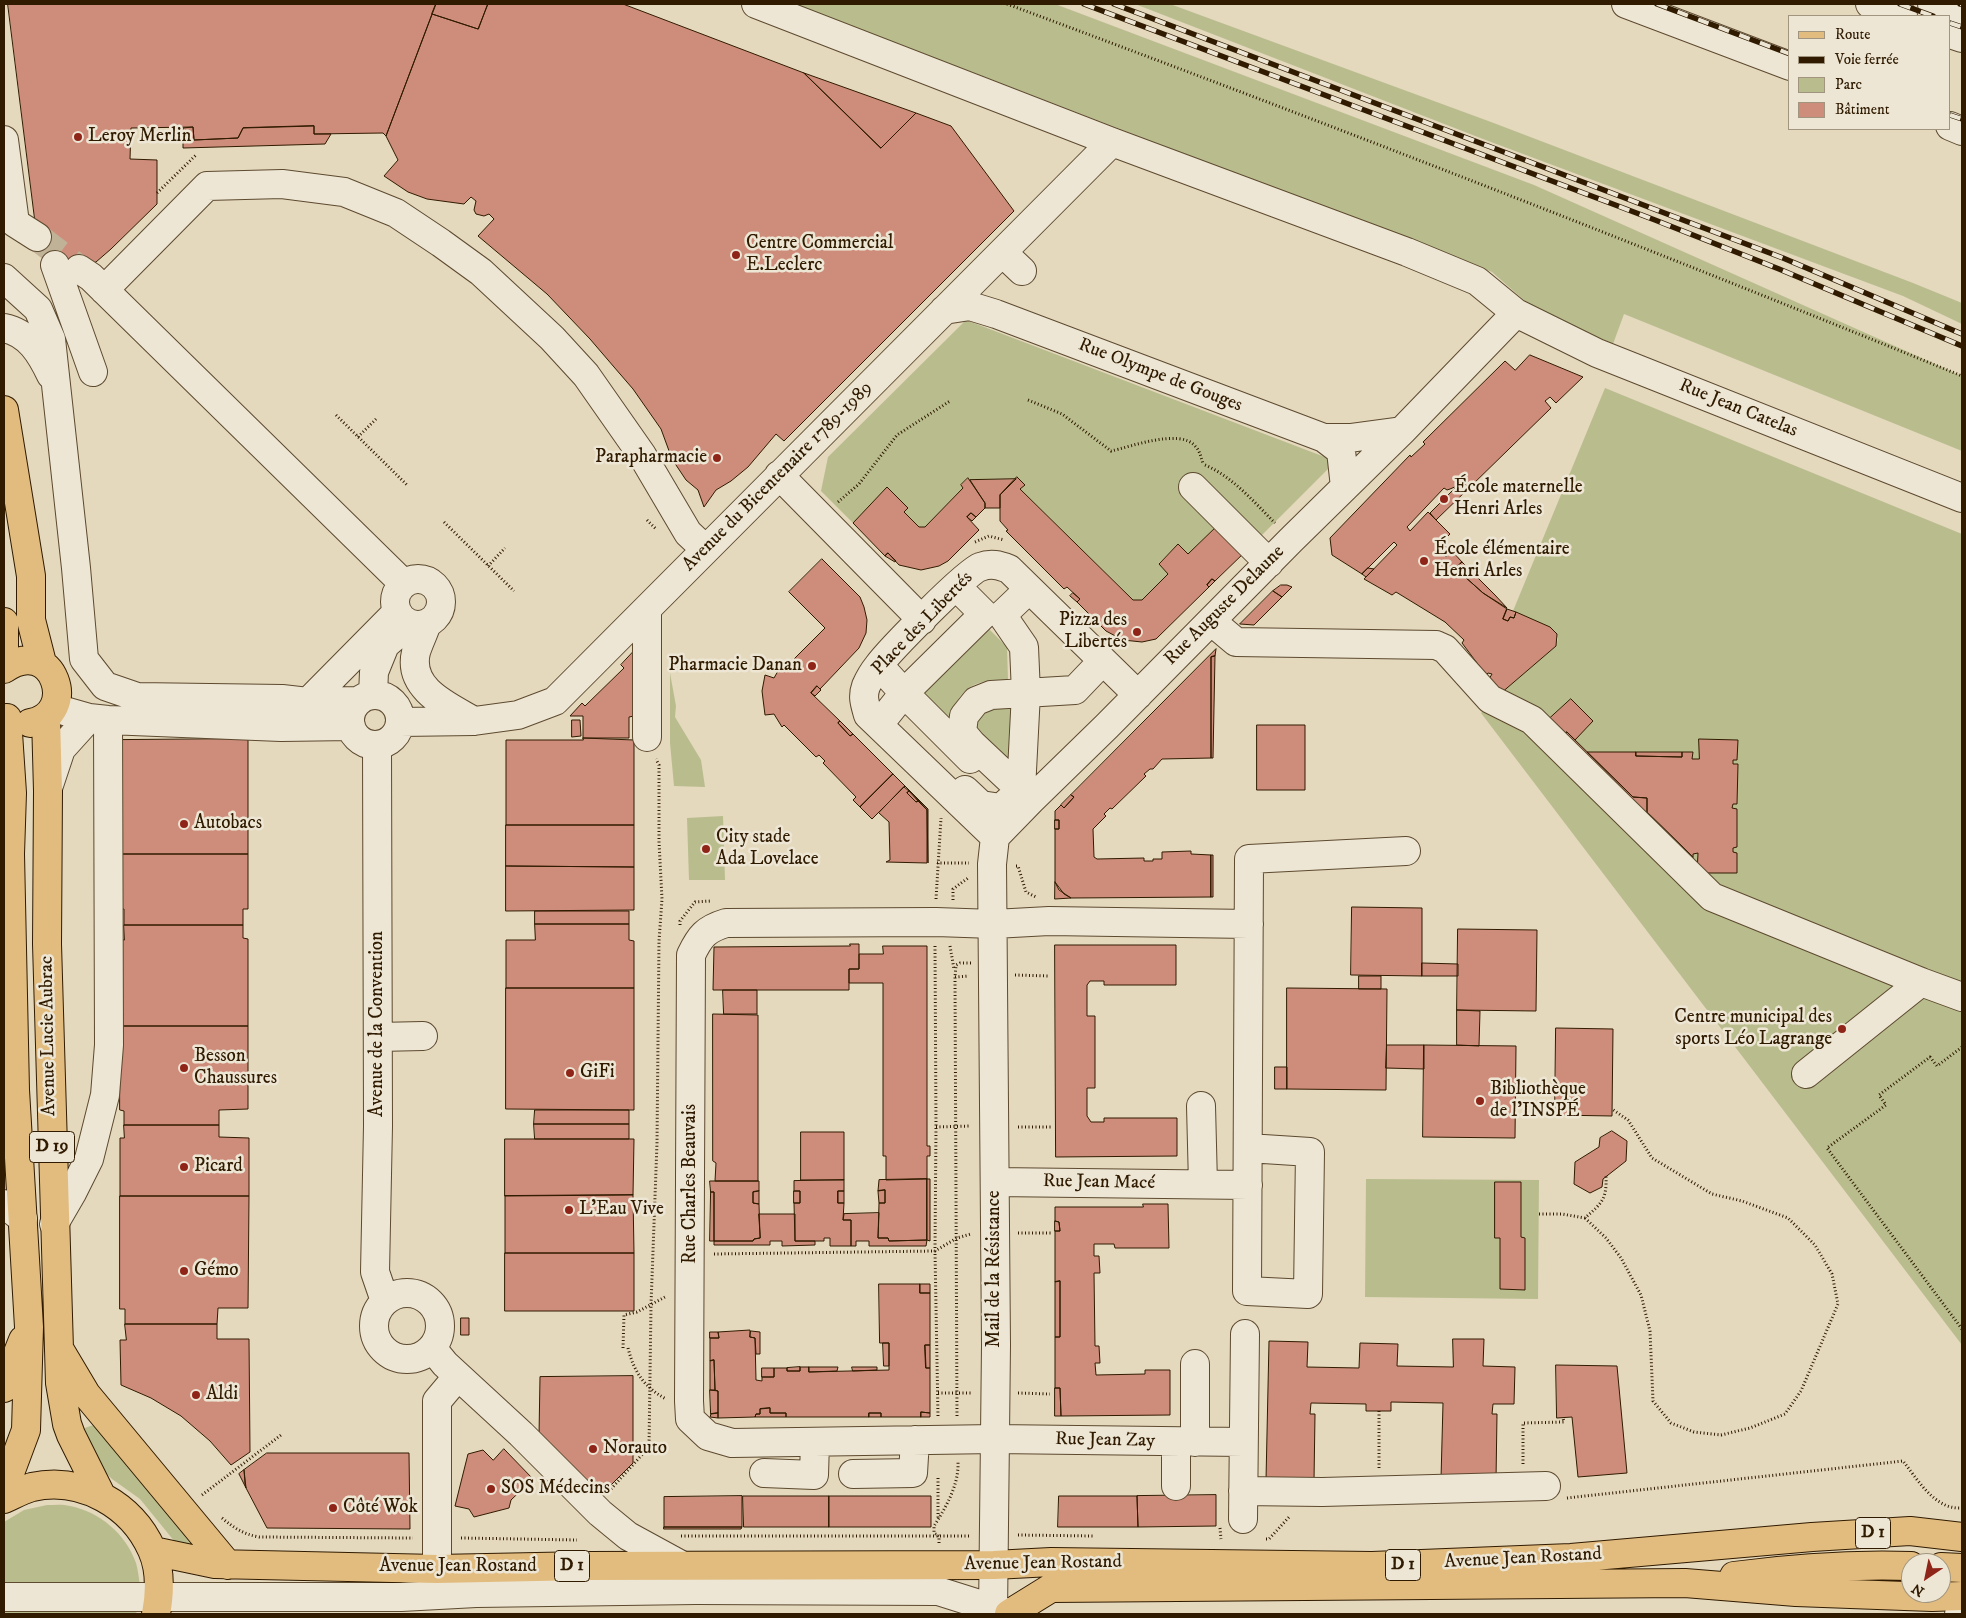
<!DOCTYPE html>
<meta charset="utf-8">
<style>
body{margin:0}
#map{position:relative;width:1966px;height:1618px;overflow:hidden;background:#e4d8bd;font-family:"IM FELL DW Pica",serif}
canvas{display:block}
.frame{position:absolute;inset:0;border:5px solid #301b00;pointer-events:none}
.legend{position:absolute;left:1788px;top:15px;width:162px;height:115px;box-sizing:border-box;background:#ede6d4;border:1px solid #a1957f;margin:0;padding:6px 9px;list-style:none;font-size:15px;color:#301b00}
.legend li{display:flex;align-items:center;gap:10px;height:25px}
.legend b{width:25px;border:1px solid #a1957f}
.north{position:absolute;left:1901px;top:1553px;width:50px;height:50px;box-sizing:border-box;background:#ede6d4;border:1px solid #a1957f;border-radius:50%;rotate:214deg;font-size:14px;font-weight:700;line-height:20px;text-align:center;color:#301b00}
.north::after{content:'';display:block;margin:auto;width:18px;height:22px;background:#8f2418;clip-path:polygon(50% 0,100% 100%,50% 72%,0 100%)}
</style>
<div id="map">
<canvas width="1966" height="1618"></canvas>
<div class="frame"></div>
<ul class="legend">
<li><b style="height:6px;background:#e2bc7e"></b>Route</li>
<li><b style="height:6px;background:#301b00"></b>Voie ferrée</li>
<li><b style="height:14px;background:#b9bd8e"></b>Parc</li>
<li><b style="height:14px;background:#ce8c7b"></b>Bâtiment</li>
</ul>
<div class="north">N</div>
</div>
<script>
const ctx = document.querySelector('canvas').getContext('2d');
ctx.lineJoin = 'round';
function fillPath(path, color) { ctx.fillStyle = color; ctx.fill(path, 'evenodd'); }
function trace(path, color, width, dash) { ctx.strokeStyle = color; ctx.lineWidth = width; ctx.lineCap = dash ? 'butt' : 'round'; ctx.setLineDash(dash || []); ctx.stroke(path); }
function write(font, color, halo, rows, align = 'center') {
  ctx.font = font + ' "IM FELL DW Pica",serif'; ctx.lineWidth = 5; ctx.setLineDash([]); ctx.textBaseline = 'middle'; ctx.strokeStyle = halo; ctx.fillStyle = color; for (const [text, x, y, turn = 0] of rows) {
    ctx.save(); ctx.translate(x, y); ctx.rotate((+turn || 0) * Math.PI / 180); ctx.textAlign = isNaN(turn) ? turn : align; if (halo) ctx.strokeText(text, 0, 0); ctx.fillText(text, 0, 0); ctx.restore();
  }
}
const green = new Path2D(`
 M795 4H1055L1534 185 1962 376V451L1624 314 1613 344 1534 309 1492 272Z
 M1135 4H1170L1491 122 1913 283 1962 303V324L1903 296 1483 139Z
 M966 320 1330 459 1331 466 1258 539 1219 524 1188 554 1178 544 1159 563 1168 574 1142 600H1133L1020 489 1024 484 1018 478 1016 479 970 480 967 478 961 485 963 488 925 527H919L904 512 908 508 888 488 853 523 821 491 828 457Z
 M1605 388 1962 534V1345L1481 713 1500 694 1556 646 1558 639 1555 631 1513 611Z
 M984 624 1007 647 1008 680C973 679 958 688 949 723L917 694Z
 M670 673 676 706 675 717 701 760 705 787 674 786 670 743Z
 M1012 702 1010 762 973 733 980 708Z
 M723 816 725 880H689L687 818Z
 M1366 1179 1539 1180 1538 1299 1365 1297Z
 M102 1422 208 1550 184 1546 175 1542 140 1499 112 1479 99 1466 79 1430Z
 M47 1505C54 1505 63 1504 70 1506 100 1512 126 1534 136 1563 138 1570 139 1579 140 1586H4V1522L24 1510Z
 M4 1609 137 1610 136 1614H4Z`);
const building = new Path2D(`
 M8 4H436L386 136 383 133 314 134V126L243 128 238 138 194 140 193 127 131 128 130 159 157 160V204L111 249 96 262 79 269 46 257 38 245Z
 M436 4H488L478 29 432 14Z
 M488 4H623L804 73 881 148 916 113 951 126 1014 211 784 441 776 434 748 467 731 481 716 490 704 507 698 490 686 480 672 459 661 429 633 389 614 367 590 339 547 294 478 236 494 219 489 214 484 216 476 214 474 210 476 201 471 197 464 204 427 199 408 192 384 176 398 160 386 136 432 14 478 29Z
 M804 73 916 113 881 148Z
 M314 126V134H331L325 144 183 148V128L193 127 194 140 238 138 243 128Z
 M1530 355 1583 377 1556 403 1550 397 1545 401 1551 408 1469 488 1464 483 1450 489 1447 490 1444 488 1407 527 1410 531 1428 512 1450 534 1437 547 1446 557 1452 551 1462 562 1456 568 1464 576 1483 593 1507 609 1503 619 1508 621 1510 617 1514 618 1516 612 1550 627 1557 634 1556 646 1500 694 1489 679 1492 674 1488 673 1486 675 1462 643 1464 640 1445 622 1396 592 1392 595 1364 579 1397 545 1394 542 1362 574 1332 555 1330 538 1410 455 1411 457 1425 444 1423 442 1505 361 1515 370Z
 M1017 477 1025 485 1020 489 1133 600H1142L1168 574 1159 564 1178 544 1188 554 1219 524 1246 551 1215 581 1212 579 1207 585 1209 587 1156 639 1142 642 1123 640 1106 631 1077 602 1080 599 1067 587 1064 589 1006 531 1008 530 1000 521V495Z
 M968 478 985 503V508L976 517 971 513 967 517 979 530 948 561 939 566 921 570 899 565 888 553 885 556 853 523 887 487 908 508 904 512 919 527H925L963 488 961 485Z
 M1016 479 1000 495V508H985V503L970 480Z
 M1464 483 1469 488 1436 520 1430 513 1456 487Z
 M971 513 976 517 972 521 967 517Z
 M1442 542 1451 552 1446 557 1437 547Z
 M888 553 896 561 895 562 885 556Z
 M822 559 860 597 864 607 867 620 866 633 859 648 820 689 817 686 811 693 840 721 838 723 850 736 853 734 893 774 860 807 853 800 856 797 823 763 825 761 819 755 816 757 784 725 782 727 774 714 765 715 762 691 765 675 774 678 782 664 786 667 825 628 789 592Z
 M1462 562 1495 595 1507 608 1483 593 1464 576 1456 568Z
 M1516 567 1523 571 1520 578 1513 575Z
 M1368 568 1374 569 1366 577 1362 574Z
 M1212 579 1215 581 1209 587 1207 585Z
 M1281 585H1287L1292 587 1282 597 1273 591Z
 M1273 591 1282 597 1254 625 1240 624Z
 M1073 593 1080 599 1077 602 1070 596Z
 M1507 609 1516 612 1514 618 1510 617 1508 621 1503 619Z
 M1216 649 1215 656 1211 657V758L1162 759 1153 769H1150L1144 774 1146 776 1112 809 1110 808 1104 814 1106 816 1093 829 1094 857 1097 859 1144 858V861H1153V859H1162V852L1191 851V854L1211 855V897L1071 898 1064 894 1055 882V829H1059V820H1055V811L1061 805 1064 808 1074 797 1071 795Z
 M633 652 634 716 629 717V738H583V716H570L582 703 585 706 624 668 621 665Z
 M1215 656 1213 758H1211V657Z
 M817 686 821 690 815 696 811 693Z
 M1571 699 1593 721 1575 740 1567 732 1562 736 1548 720Z
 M572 720H580L581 736 572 737Z
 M840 721 853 734 850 736 838 723Z
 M1257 725H1305V790H1257Z
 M1567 732 1633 797 1647 798V812L1693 857V865L1562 736Z
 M583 738 634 740V825H506V740H583Z
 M248 739V854H119V740Z
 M1699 739 1738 740 1737 760H1733V764H1738L1737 804H1733L1732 808 1737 809V847L1733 848V852L1737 853V873H1697L1698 853 1693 854V857L1647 812V798L1633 797 1587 752H1636V756L1682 757V752H1693L1692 759H1699Z
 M1636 752H1682V757L1636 756Z
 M893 774 905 786 872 819 860 807Z
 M905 786 928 809V863L927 810Z
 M904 787 909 791 907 793 916 802 918 801 927 810V863L886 862 890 860 889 822 879 813Z
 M909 791 918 801 916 802 907 793Z
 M1071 795 1074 797 1064 808 1061 805Z
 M1055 820H1059V829H1055Z
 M506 825H634V867L506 866Z
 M119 854H248V909H243V925H124V909H119Z
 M1211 855H1213V897H1211Z
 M506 866 634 867V910L506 911Z
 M1055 882 1059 890 1071 898 1055 899Z
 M1352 907 1422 908V976L1351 975Z
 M535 911H629V924H535Z
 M535 924H629V940L634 941V988H506V940H535Z
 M124 925H243V938L248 939V1026H120L119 939 124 940Z
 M1458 929 1537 930 1536 1011 1457 1010Z
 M850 944H859V969H849V990H713L714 947 850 946Z
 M1055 945H1176V985H1104V981H1090L1087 985V1016H1095V1088H1087V1116L1091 1122H1104V1118H1177V1156L1056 1157Z
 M883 946H927V1146H930V1156H927V1179L886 1180V1156H883V983H849V969H859V954H883Z
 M1422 963 1458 964V976H1422Z
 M1359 976H1381V989H1359Z
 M506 988H634V1110L506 1109Z
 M1287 988 1387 989 1386 1090 1287 1089Z
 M723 990H757V1014H724Z
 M1457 1010 1480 1011 1479 1046 1457 1045Z
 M713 1014 758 1015V1181H715L716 1163 713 1161Z
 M120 1026H248V1109L219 1110V1125H124V1111L120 1110Z
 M1556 1028 1613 1029 1612 1116 1555 1115Z
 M1387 1045H1424V1069L1386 1068Z
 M1424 1045 1516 1046 1515 1138 1423 1137Z
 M1275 1067H1287V1089H1275Z
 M535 1110H629V1124H534Z
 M534 1124H629V1139H535Z
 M124 1125H219V1137L249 1138V1196H120V1138H124Z
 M1612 1131 1627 1141 1626 1161 1603 1179 1602 1187 1590 1193 1574 1184 1575 1162 1599 1147 1600 1138Z
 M801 1132H844V1180H801Z
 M505 1139H634L633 1195 505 1196Z
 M927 1179V1240L889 1241 888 1238H878L879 1203H885V1190L878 1191 879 1180Z
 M927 1179H930V1241L927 1240Z
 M844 1180V1191H838V1203H844L843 1220H851V1246H830V1238H824V1241H795L794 1203H800V1191H794V1181Z
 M710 1181H759V1191L753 1192V1203L759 1204 760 1238 754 1239 753 1241H714V1192H711Z
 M1495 1182H1521V1237L1525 1238V1290L1500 1289V1238H1495Z
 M885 1190V1203H879L878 1191Z
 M759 1191V1204L753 1203V1192Z
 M794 1191H800V1203H794Z
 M838 1191H844V1203H838Z
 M711 1192H714V1241H710Z
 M633 1195 634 1253H505V1196Z
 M120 1196H249L248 1308H218L217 1324H125V1309H120Z
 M1143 1204H1168L1169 1248H1115L1114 1244H1094V1256H1099L1100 1273H1094L1095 1346H1099L1100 1363H1095L1096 1375 1145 1374V1370H1170V1415L1061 1416 1060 1388H1055V1337H1060V1281L1055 1282V1231H1060L1059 1222 1055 1221V1207H1143Z
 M879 1213 878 1238H888L889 1241 927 1240 926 1246H869V1241H856V1246H851V1220H843L844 1214Z
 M759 1214H795V1241H815V1245L782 1246V1241H770V1245H714V1241H753L754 1239 760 1238Z
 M1055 1221 1059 1222 1060 1231H1055Z
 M505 1253H634V1311H505Z
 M1060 1281V1337H1055V1282Z
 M879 1284H920V1293H930V1345H925L926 1368H930V1413L921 1412V1417H881V1413H869V1417H786V1413H770V1408L760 1409V1414H756L755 1417 718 1418V1391L715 1390 714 1360 710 1361V1338H719L718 1332 750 1330V1337L755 1338 756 1380 762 1381V1377H774V1368H787V1371H800V1367H809V1372L889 1370V1343H880Z
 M920 1284H930V1293H920Z
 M461 1318H469V1335H461Z
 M125 1324H217V1339H249L250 1452 231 1465 210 1441 181 1416 151 1398 121 1385 120 1340H126Z
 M751 1331 760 1332V1354H756L755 1338 750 1337Z
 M710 1332H718L719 1338H710Z
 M1453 1339H1484L1483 1366 1515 1367 1514 1404H1493L1492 1414H1497L1496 1480 1441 1479 1443 1403 1391 1402V1411H1366V1404L1311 1403 1310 1414H1315L1314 1481 1266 1480 1269 1341 1308 1342 1307 1367 1359 1368 1360 1343 1398 1344 1397 1366 1453 1367Z
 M883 1343H889V1366H884Z
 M925 1345H930V1368H926Z
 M714 1360 715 1390H710V1361Z
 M1556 1365 1617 1366 1627 1473 1578 1477 1572 1417 1557 1418Z
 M800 1367V1371H787V1368Z
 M809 1367H838L837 1371 809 1372Z
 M852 1367H877V1370L853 1371Z
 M762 1368H774V1377H762Z
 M633 1376V1463L600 1496 539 1436 540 1377Z
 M1055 1388H1060L1061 1416H1055Z
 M710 1390 718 1391V1413L711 1414Z
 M770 1408V1413H786V1417H755L756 1414H760V1409Z
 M921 1412 930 1413V1417H921Z
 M718 1413V1418L710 1417 711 1414Z
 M869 1413H881V1417H869Z
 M504 1449 533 1479 511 1500 509 1508 474 1517 469 1509 455 1506 468 1454 483 1450 493 1460Z
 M267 1453H409L410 1529 267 1528 246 1488 244 1470Z
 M244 1470 245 1484 246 1488 239 1474Z
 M1216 1495V1526L1138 1527 1137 1496Z
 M742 1496V1527H664V1497Z
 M743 1496H829V1527H744Z
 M829 1496H931V1527H829Z
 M1059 1496H1137L1138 1527H1058Z
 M664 1527H742L741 1529H664Z`);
const minorTunnel = new Path2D(`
 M37 237 79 269`);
const path = new Path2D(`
 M1007 4C1327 123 1646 247 1962 376
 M157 193 197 154
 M1028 400 1062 414 1111 451C1130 447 1180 428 1195 446 1200 451 1201 457 1203 464
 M336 415 407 485
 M358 437 376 419
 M1205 465C1233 477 1254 502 1275 523
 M838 502 859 484 897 435 950 401
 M647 520 656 529
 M444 522 514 591
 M975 542 989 536 1004 540
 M488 566 505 548
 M937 863H969
 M1016 866H1018L1026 892 1036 897
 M936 899 941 818
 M953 900V889L968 878
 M680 925V921L695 902 711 901
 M935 946 936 1127 935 1251 938 1417
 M950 946 954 969
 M1015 975 1050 976
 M955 977 969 976
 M1962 1047 1937 1066 1930 1057 1879 1095 1886 1105 1827 1148 1962 1329
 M936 1127 971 1126
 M1018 1127H1052
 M1539 1214H1562L1585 1218C1602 1203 1607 1199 1606 1176
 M1585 1218 1606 1238 1621 1258 1641 1295 1650 1331 1653 1401 1671 1423 1694 1432 1721 1435 1750 1428 1785 1414 1801 1391 1838 1304 1832 1274 1815 1245 1788 1218 1742 1201 1712 1194 1652 1158 1628 1120 1612 1109
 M1018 1233H1052
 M714 1254 935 1251 957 1238 971 1234
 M623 1348 624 1315 637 1312 665 1297
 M628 1348C634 1372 644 1387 666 1399
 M938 1393H973
 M1018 1393 1050 1394
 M957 1416 955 977 956 965 960 963H971
 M1523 1464V1423L1564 1422 1563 1418
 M1379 1468V1411
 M938 1478V1519
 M611 1489 649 1447 651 1305 657 1143 659 941 662 899 659 842V765L656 759
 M202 1495 281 1435
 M1567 1498 1903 1461C1918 1480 1935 1510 1962 1508
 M222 1518C234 1528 243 1534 259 1537L413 1538
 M1220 1528 1221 1539
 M1018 1535 1094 1536
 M681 1536H969
 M461 1538 577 1540
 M1266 1539H1269L1290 1516
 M939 1543V1536L934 1533V1526C946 1507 959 1485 958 1462`);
const minor = new Path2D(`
 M756 4 1112 142 1407 252 1477 281 1516 313 1597 353 1962 498
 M1626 4 1790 66
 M1870 4 1903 16
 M1932 4 1962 15
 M1950 34 1962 38
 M1950 126 1962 131
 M4 140 15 223 37 237
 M1003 253 1022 271
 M55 265 93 372
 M79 269 91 277 404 584
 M4 278 38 309 51 339 76 568 84 659 105 686 137 697 282 699 308 702 359 701
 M104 290 207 186 282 184 344 192 396 213 441 243 481 272 552 338 586 375 642 455 688 533 705 549
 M944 310 970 306 996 314 1324 438 1341 451 1345 487
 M4 328C29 333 41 354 51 375
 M1324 438H1350L1402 431
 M779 475 922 620
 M1193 487 1269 563
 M395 602a23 23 0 1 1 46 0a23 23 0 1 1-46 0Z
 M647 609V737
 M1211 621 1236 642 1436 645 1445 649 1490 699 1532 720 1712 897 1921 982 1962 997
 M427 623C424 633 419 642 416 652 407 689 448 706 474 721
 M884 671 904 693 970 759
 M373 695 374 672 385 645 407 626
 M350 720a25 25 0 1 1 50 0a25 25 0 1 1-50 0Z
 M308 702 397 612
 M54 708 89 718 108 720 281 727 351 726
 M884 718 904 693 984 614 962 592
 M400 722 474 721 518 715 555 701 1112 142
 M377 745 378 1126 375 1272 385 1301
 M49 785 61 749 89 718
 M1023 792 972 744 962 732 964 716 976 701 991 695 1075 690 1096 668
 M960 795 965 790 981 805 1001 808 1021 790 1026 693 1024 647 1002 615 1023 595
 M995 837 868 715C865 704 862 697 866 686 869 679 874 671 878 666 889 651 967 571 980 567 991 563 999 565 1009 569L1138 695
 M378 1037 423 1036
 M1806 1074 1921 982
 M1201 1106 1203 1184
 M1248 1148 1310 1152 1308 1294 1247 1291 1249 859 1406 851
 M995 1182 1248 1185
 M4 1204 23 1219
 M54 1224 72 1193 89 1159 105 1095 109 1045 108 720
 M374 1326a33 33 0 1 1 66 0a33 33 0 1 1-66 0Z
 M432 1348 445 1364 521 1434 600 1513 628 1536 683 1566
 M1195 1442V1364
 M1243 1442 995 1439 732 1443 708 1436 690 1419 689 1401 691 955C700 936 706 929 726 923L936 922 994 924 1049 921 1249 924
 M764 1473 814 1475 815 1442
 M853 1474 913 1473 915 1440
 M1176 1486V1442
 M1243 1491 1322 1492 1546 1486
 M1243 1519 1245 1334
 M437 1569V1401L458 1376
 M4 1597H401L476 1593 696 1590 938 1591 1008 1613
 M993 1614 996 1345 992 864 995 837 1031 800 1107 726 1291 540 1402 431 1516 313
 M1959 1614 1962 1609`);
const major = new Path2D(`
 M4 410 31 576V620L42 663
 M4 622V655
 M4 669C54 634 80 715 30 723
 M46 717 48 791 47 944 60 1383 67 1424 71 1435 101 1495
 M61 1352 86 1394 228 1565
 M4 1388 23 1340
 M4 1489 26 1430 29 1327 15 1090 10 854 12 793 7 718
 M4 1499C13 1495 22 1490 32 1487 82 1476 132 1505 152 1550 161 1570 160 1593 156 1614
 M153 1551 215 1564 437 1569 586 1566 994 1565 1051 1562 1372 1566 1571 1558 1812 1537 1910 1531 1962 1537
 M1941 1567 1962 1568
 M1734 1576C1794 1568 1850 1564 1911 1566
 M1009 1614 1051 1588 1685 1583 1796 1592 1932 1597 1962 1596`);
const rail = new Path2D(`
 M1084 4 1655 220 1779 269 1962 346
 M1114 4 1783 258 1962 334
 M1657 4 1790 54
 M1900 4 1933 16
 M1960 4H1962
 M1950 23 1962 27
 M1950 115 1962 119`);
const markers = [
 [78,137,5,"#8f2418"],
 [736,255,5,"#8f2418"],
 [717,458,5,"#8f2418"],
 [1444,499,5,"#8f2418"],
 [1424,561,5,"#8f2418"],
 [1137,632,5,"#8f2418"],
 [812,666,5,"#8f2418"],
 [184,824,5,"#8f2418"],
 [706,849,5,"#8f2418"],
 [1842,1029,5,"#8f2418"],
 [184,1068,5,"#8f2418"],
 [570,1073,5,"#8f2418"],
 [1480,1101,5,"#8f2418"],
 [184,1167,5,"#8f2418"],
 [569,1210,5,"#8f2418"],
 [184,1271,5,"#8f2418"],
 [196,1395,5,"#8f2418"],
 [593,1449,5,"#8f2418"],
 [491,1489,5,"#8f2418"],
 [333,1508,5,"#8f2418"]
];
const shields = [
 [52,1147,45],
 [1873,1533,35],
 [1403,1565,35],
 [572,1566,35]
];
const shieldNames = [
 ["D 19",52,1147],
 ["D 1",1873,1533],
 ["D 1",1403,1565],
 ["D 1",572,1566]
];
const poiNames = [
 ["Leroy Merlin",88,137],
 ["Centre Commercial",746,244],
 ["E.Leclerc",746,266],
 ["Parapharmacie",707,458,"right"],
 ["École maternelle",1454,488],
 ["Henri Arles",1454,510],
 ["École élémentaire",1434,550],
 ["Henri Arles",1434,572],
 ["Pizza des",1127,621,"right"],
 ["Libertés",1127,643,"right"],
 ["Pharmacie Danan",802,666,"right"],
 ["Autobacs",194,824],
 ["City stade",716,838],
 ["Ada Lovelace",716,860],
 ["Centre municipal des",1832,1018,"right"],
 ["sports Léo Lagrange",1832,1040,"right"],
 ["Besson",194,1057],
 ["Chaussures",194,1079],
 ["GiFi",580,1073],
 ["Bibliothèque",1490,1090],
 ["de l’INSPÉ",1490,1112],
 ["Picard",194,1167],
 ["L'Eau Vive",579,1210],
 ["Gémo",194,1271],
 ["Aldi",206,1395],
 ["Norauto",603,1449],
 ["SOS Médecins",501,1489],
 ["Côté Wok",343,1508]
];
const streetNames = [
 ["Rue Olympe de Gouges",1160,376,21],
 ["Rue Jean Catelas",1738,409,22],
 ["Avenue du Bicentenaire 1789-1989",778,477,-45],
 ["Rue Auguste Delaune",1225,606,-45],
 ["Place des Libertés",923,624,-46],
 ["Avenue de la Convention",378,1024,-90],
 ["Avenue Lucie Aubrac",49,1036,-91],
 ["Rue Jean Macé",1099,1183,1],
 ["Rue Charles Beauvais",691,1184,-90],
 ["Mail de la Résistance",995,1269,-90],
 ["Rue Jean Zay",1105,1441,1],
 ["Avenue Jean Rostand",1523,1559,-3],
 ["Avenue Jean Rostand",1043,1564,-1],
 ["Avenue Jean Rostand",458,1567]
];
fillPath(green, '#b9bd8e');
fillPath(building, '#ce8c7b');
trace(building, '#301b00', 1);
trace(minorTunnel, '#c0b297', 28, [28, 14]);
trace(minor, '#5d4a2f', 30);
trace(major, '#301b00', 30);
trace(path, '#301b00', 3, [1, 2.5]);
trace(minor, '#ede6d4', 28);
trace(major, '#e2bc7e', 28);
trace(rail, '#301b00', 5.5);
trace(rail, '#ede6d4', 4, [11]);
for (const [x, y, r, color] of markers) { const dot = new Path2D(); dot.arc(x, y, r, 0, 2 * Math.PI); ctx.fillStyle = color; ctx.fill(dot); trace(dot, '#ede6d4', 2); }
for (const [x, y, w] of shields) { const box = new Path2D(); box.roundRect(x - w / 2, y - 15.5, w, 31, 4); ctx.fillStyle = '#ede6d4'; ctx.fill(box); trace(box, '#301b00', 1); }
write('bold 18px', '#301b00', null, shieldNames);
write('19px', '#301b00', '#ede6d4', poiNames, 'left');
write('19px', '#301b00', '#ede6d4', streetNames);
</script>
